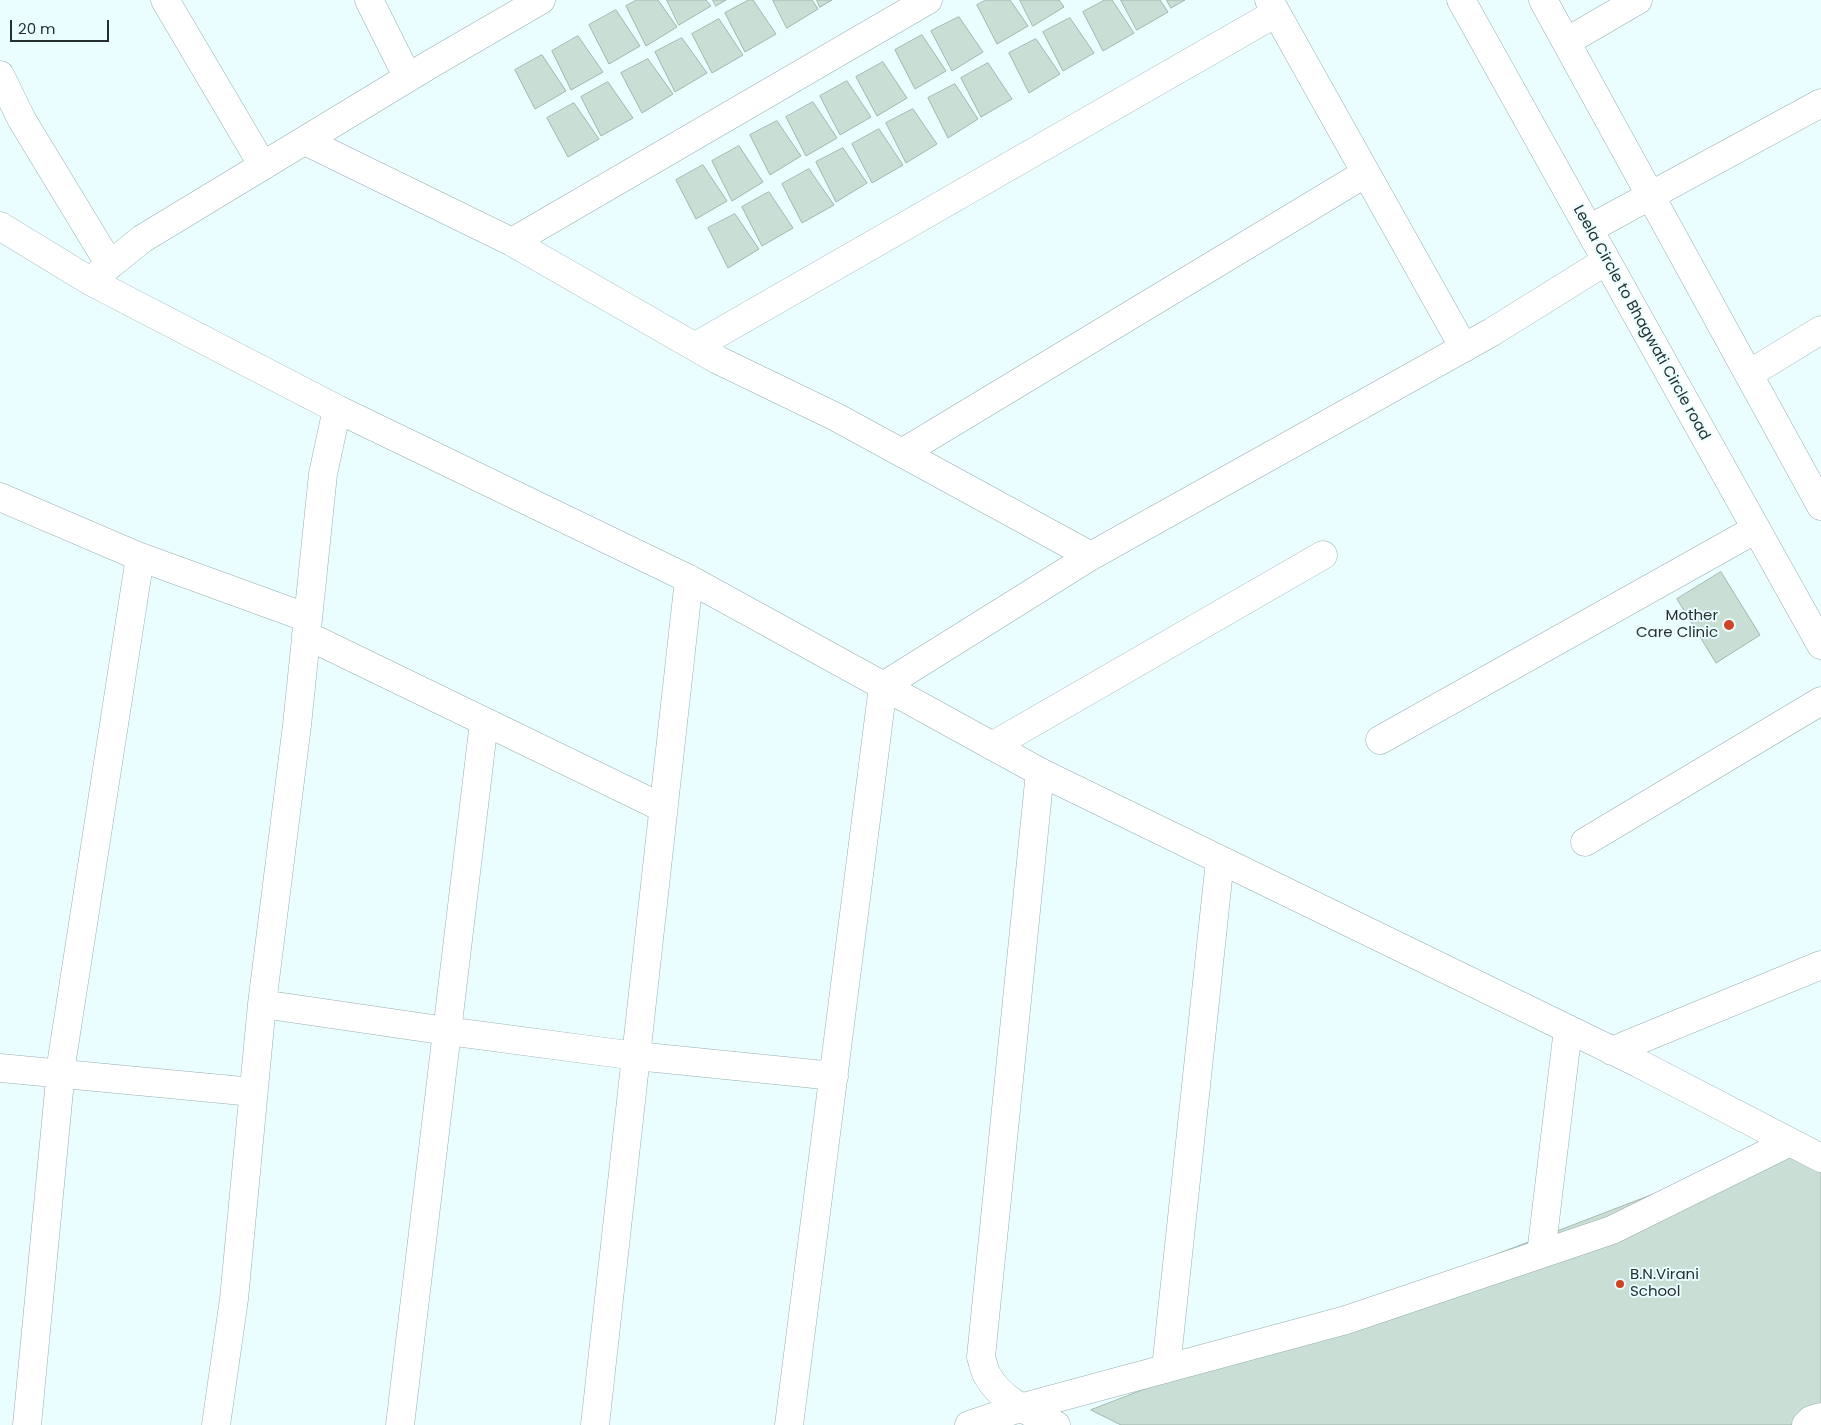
<!DOCTYPE html>
<style>
body{margin:0}
#map{position:relative;width:1821px;height:1425px;overflow:hidden;background:#eafdff;font-family:Poppins,sans-serif}
canvas{display:block}
.scale{position:absolute;left:10px;top:20px;width:99px;height:22px;box-sizing:border-box;border:2px solid #262f30;border-top:0;padding-left:6px;font-size:15px;line-height:18px;white-space:nowrap;color:#262f30;-webkit-text-stroke:4px #eafdff;paint-order:stroke}
</style>
<div id="map">
<canvas width="1821" height="1425"></canvas>
<div class="scale">20 m</div>
</div>
<script>
const ctx = document.querySelector('canvas').getContext('2d');
ctx.lineJoin = 'round';
function fillPath(path, color) { ctx.fillStyle = color; ctx.fill(path, 'evenodd'); }
function trace(path, color, width, dash) { ctx.strokeStyle = color; ctx.lineWidth = width; ctx.lineCap = dash ? 'butt' : 'round'; ctx.setLineDash(dash || []); ctx.stroke(path); }
function write(font, color, halo, rows, align = 'center') {
  ctx.font = font + ' Poppins,sans-serif'; ctx.lineWidth = 4; ctx.setLineDash([]); ctx.textBaseline = 'middle'; ctx.strokeStyle = halo; ctx.fillStyle = color; for (const [text, x, y, turn = 0] of rows) {
    ctx.save(); ctx.translate(x, y); ctx.rotate((+turn || 0) * Math.PI / 180); ctx.textAlign = isNaN(turn) ? turn : align; if (halo) ctx.strokeText(text, 0, 0); ctx.fillText(text, 0, 0); ctx.restore();
  }
}
const building = new Path2D(`
 M637 0H658L677 27 646 46 626 6Z
 M667 0H706L711 6 679 25Z
 M713 0H726L716 6Z
 M749 0H753L776 34 745 52 725 13Z
 M773 0H812L818 9 787 28Z
 M817 0H832L820 7Z
 M986 0H1010L1028 26 997 44 977 5Z
 M1020 0H1059L1064 7 1033 26Z
 M1105 0H1112L1134 33 1103 51 1083 12Z
 M1121 0H1160L1168 12 1137 30Z
 M1167 0H1185L1171 8Z
 M616 10 640 46 609 64 589 25Z
 M959 17 983 52 952 71 931 31Z
 M1070 18 1094 53 1063 71 1043 32Z
 M719 19 743 55 712 73 692 34Z
 M922 35 946 71 915 89 895 50Z
 M578 36 603 72 571 90 552 51Z
 M682 38 707 73 675 92 655 52Z
 M1036 39 1060 74 1029 93 1009 53Z
 M542 55 566 91 535 109 515 70Z
 M648 59 673 94 642 113 621 73Z
 M883 62 907 98 877 116 856 77Z
 M988 63 1012 99 981 117 961 78Z
 M847 81 871 117 840 135 820 96Z
 M608 82 633 118 601 136 581 97Z
 M955 84 978 119 948 138 928 98Z
 M813 102 837 138 806 156 786 117Z
 M574 103 599 139 568 157 547 118Z
 M913 109 937 144 906 163 886 123Z
 M777 121 801 156 770 175 750 135Z
 M879 129 903 165 872 183 852 144Z
 M739 146 763 182 732 201 712 161Z
 M843 148 867 183 836 202 816 162Z
 M703 165 727 201 696 219 676 180Z
 M809 169 834 205 802 223 782 184Z
 M769 192 793 228 762 246 742 207Z
 M735 214 759 249 728 268 708 228Z
 M1721 572 1760 635 1716 663 1677 599Z
 M1790 1142 1821 1158V1425H1121L1091 1410Z`);
const minor = new Path2D(`
 M165 0 263 166
 M369 0 408 78
 M1269 0 1464 348
 M1461 0 1821 645
 M1543 0 1821 506
 M1566 42 1638 0
 M0 75 22 120 110 265
 M305 141 512 242 718 360 836 417 1091 556
 M0 226 90 281 337 409 323 474 297 725 262 1004 234 1299 216 1425
 M1589 229 1821 103
 M512 242 928 0
 M90 281 142 239 434 62 541 0
 M696 346 1276 13
 M1749 374 1821 330
 M337 409 689 579 1040 772 1638 1063 1821 1158
 M902 453 1366 173
 M0 497 140 557
 M306 635 663 808
 M1380 740 1756 529
 M992 746 1323 555
 M1040 772 981 1357C983 1362 984 1370 987 1375 1001 1401 1031 1413 1056 1425
 M1585 842 1821 701
 M262 1004 447 1031 636 1056 834 1076
 M1612 1051 1821 965
 M0 1068 253 1092
 M1541 1254 1568 1029
 M1166 1368 1220 860
 M27 1425 62 1059 140 557 308 618
 M400 1425 484 722
 M595 1425 689 579
 M789 1425 883 686 1091 556 1492 332 1606 261
 M969 1425 1020 1408 1346 1320 1612 1230 1790 1142
 M1806 1425 1811 1420 1821 1417`);
const markers = [
 [1729,625,6,"#cf4424"],
 [1620,1284,5,"#cf4424"]
];
const streetNames = [
 ["Leela Circle to Bhagwati Circle road",1641,323,61]
];
const poiNames = [
 ["Mother",1718,616],
 ["Care Clinic",1718,633],
 ["B.N.Virani",1630,1275,"left"],
 ["School",1630,1292,"left"]
];
fillPath(building, '#c9ded5');
trace(building, '#a2b6ad', 1);
trace(minor, '#97aeb0', 29);
trace(minor, '#fff', 28);
for (const [x, y, r, color] of markers) { const dot = new Path2D(); dot.arc(x, y, r, 0, 2 * Math.PI); ctx.fillStyle = color; ctx.fill(dot); trace(dot, '#eafdff', 2); }
write('15px', '#262f30', '#eafdff', streetNames);
write('15px', '#262f30', '#eafdff', poiNames, 'right');
</script>
